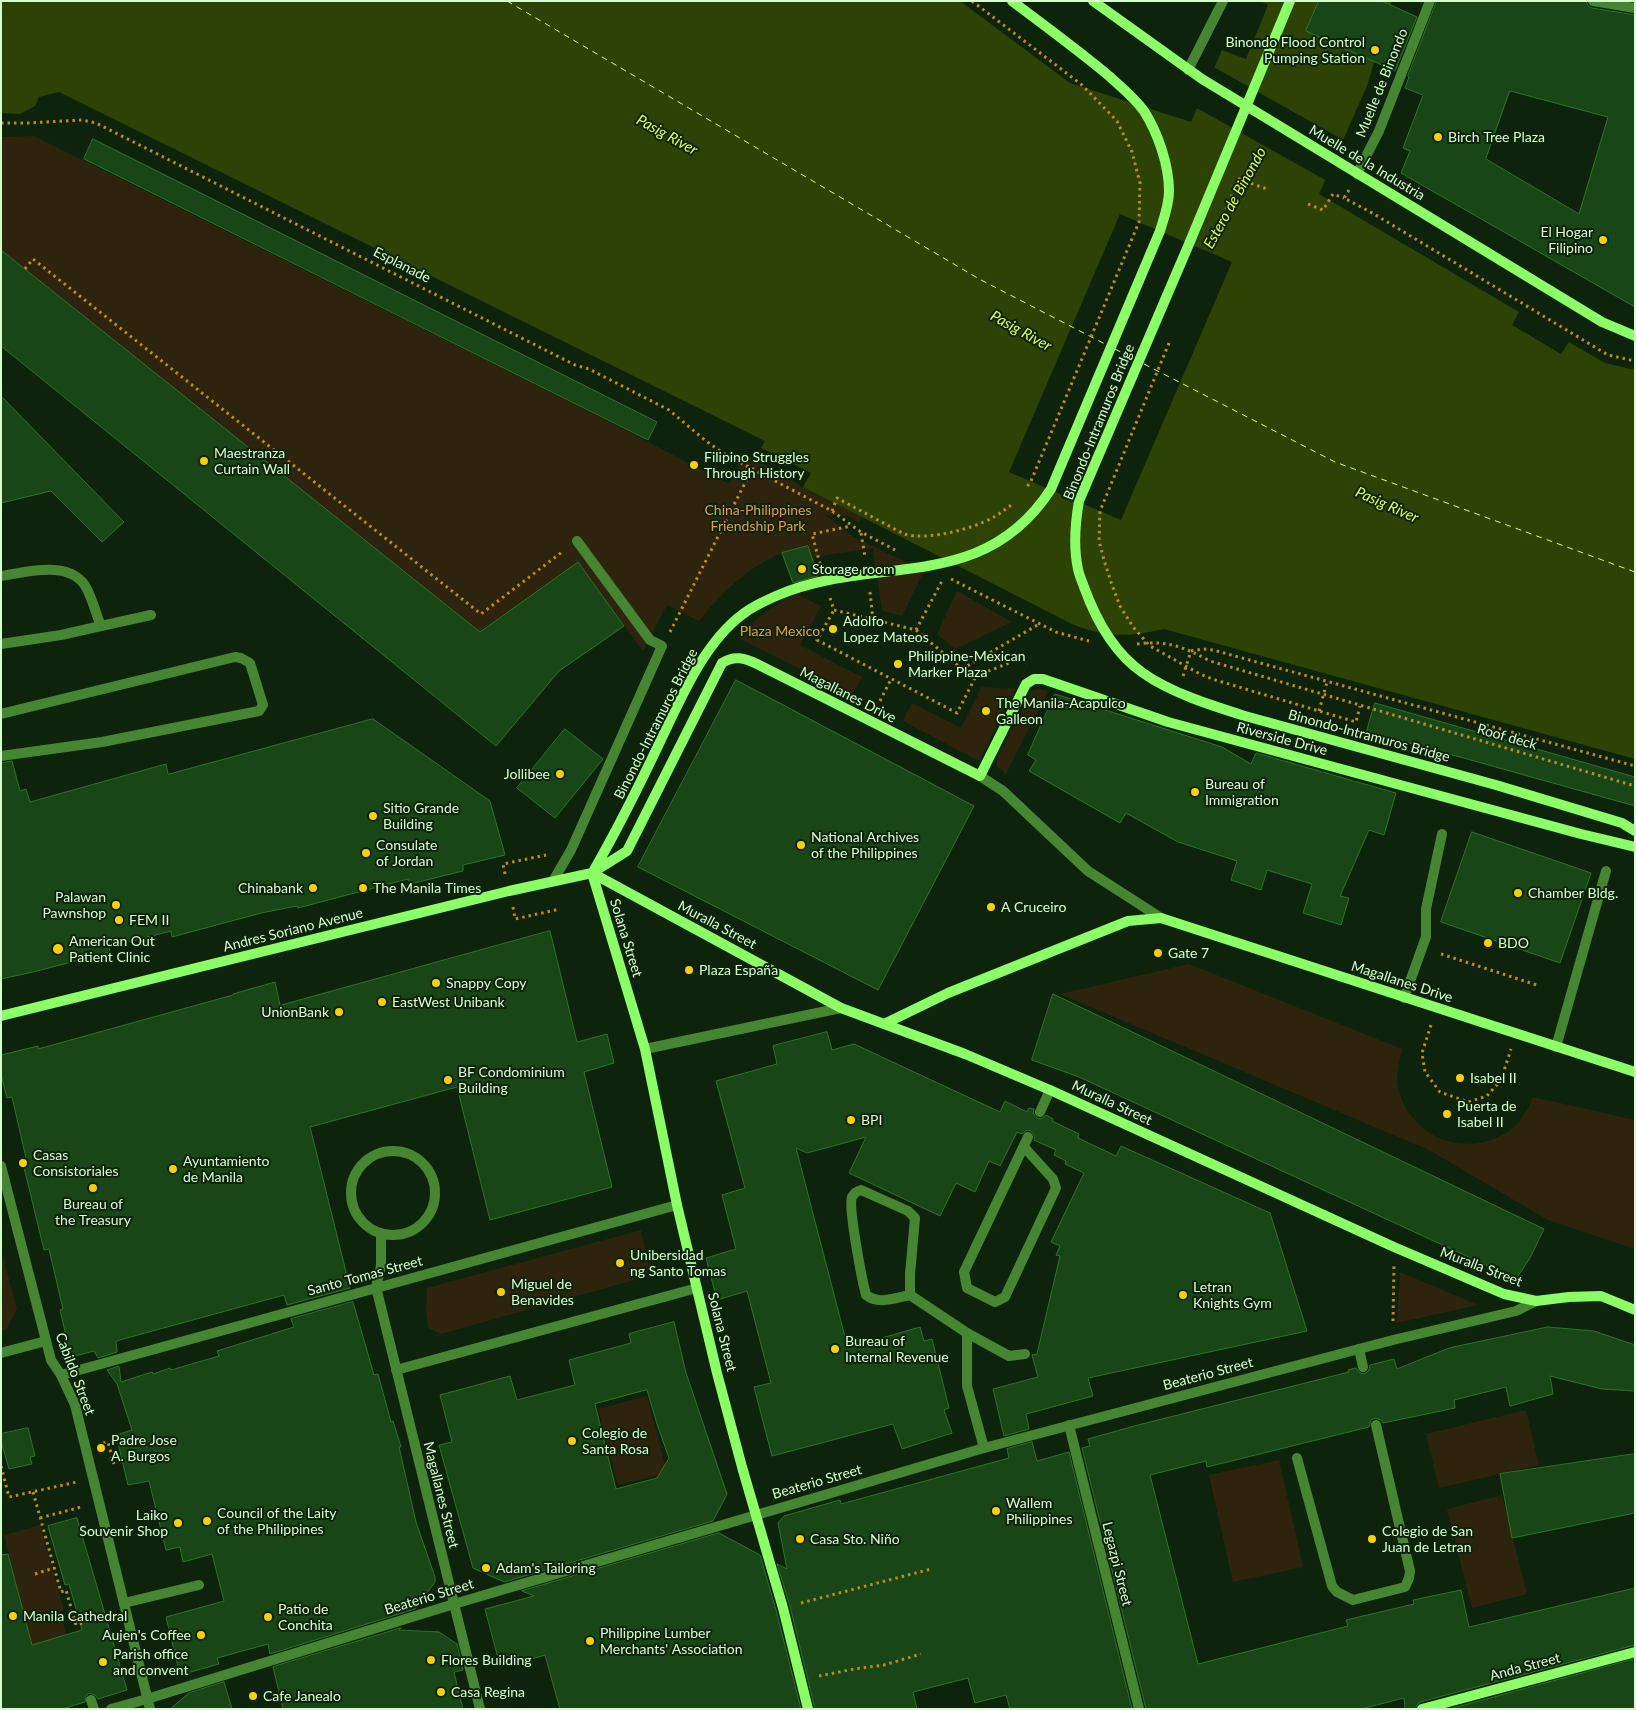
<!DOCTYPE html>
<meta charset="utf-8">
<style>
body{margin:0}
#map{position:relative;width:1636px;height:1710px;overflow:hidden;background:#0e230c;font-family:Lato,sans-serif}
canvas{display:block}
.frame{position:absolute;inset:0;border:2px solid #d6ffce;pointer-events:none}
</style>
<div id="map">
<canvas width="1636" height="1710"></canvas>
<div class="frame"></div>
</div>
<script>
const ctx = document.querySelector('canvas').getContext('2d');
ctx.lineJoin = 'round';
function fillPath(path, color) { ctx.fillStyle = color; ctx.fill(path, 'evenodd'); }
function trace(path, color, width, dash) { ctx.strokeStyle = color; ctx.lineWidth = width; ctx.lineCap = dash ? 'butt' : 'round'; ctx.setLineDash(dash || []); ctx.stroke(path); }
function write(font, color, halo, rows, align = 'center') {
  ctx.font = font + ' Lato,sans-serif'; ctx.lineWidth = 4; ctx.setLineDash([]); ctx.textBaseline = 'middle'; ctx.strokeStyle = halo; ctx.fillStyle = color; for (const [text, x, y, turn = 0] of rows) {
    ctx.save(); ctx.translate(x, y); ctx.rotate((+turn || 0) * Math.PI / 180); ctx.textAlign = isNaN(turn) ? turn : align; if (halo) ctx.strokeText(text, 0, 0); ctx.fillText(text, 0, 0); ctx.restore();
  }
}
const green = new Path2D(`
 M34 136 590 412 729 484 746 454 803 487 862 516 859 523 848 516 825 515 854 537 924 571 902 616 882 611 873 548 814 557 824 586 798 595 821 606 800 645 862 677 852 695 738 638C763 610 786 596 821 586L808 546C799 548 790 550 782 553 748 567 721 593 699 621L667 605 643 651 578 562 480 632 1 250V137Z
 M957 591 1012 622 955 649 937 634Z
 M1038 642 1031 658 979 761 903 721 912 703 961 728 982 687 1015 689Z
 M1037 689 1048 691 1006 774 997 767 996 761 1031 691Z
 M1189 964 1402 1049C1399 1060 1397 1069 1397 1080 1398 1094 1404 1107 1413 1118 1438 1150 1489 1153 1518 1123 1525 1115 1529 1106 1533 1097L1635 1120V1249L1548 1220 1429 1150 1060 994Z
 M641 1230 649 1267 645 1277 441 1334 428 1328 426 1311 427 1288Z
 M1 1250 17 1309 6 1330 1 1331Z
 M1400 1272 1478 1305 1397 1323Z
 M647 1396 667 1473 618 1485 598 1409Z
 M1526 1410 1539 1465 1439 1488 1426 1434Z
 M1279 1460 1303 1567 1233 1582 1209 1475Z
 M1502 1495 1527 1594 1472 1608 1447 1509Z
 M40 1525 64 1610 60 1612 66 1634 61 1636 62 1638 32 1646 4 1535Z`);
const water = new Path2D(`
 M1 1H960L1070 83 1191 122 1222 50 1246 59 1268 5 1260 1H1392L1367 86 1319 194 1519 312 1512 325 1561 354 1569 342 1605 363 1635 370V759L1164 629C1128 637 1107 638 1072 624L803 487 810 473 761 448 765 441 59 92 39 97 35 106 20 114 1 113Z`);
const pier = new Path2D(`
 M1212 66 1345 141 1327 181 1195 107Z
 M1120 214 1232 262 1121 520 1009 472Z
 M761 448 811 473 803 487 801 486 807 474 760 450Z`);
const ferry = new Path2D(`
 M507 1 981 280 1107 345
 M1115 349 1136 360
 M1144 364 1335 462 1635 572`);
const building = new Path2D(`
 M1319 1H1382L1417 17 1395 71 1306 31Z
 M1437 1H1586L1588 6 1592 8 1635 15V307L1401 173 1410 151 1403 148 1423 95 1405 88 1409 77 1408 76ZM1510 91 1608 117 1579 214 1486 159Z
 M93 139 657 422 648 440 84 159Z
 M1 250 480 632 578 562 624 626 559 671 496 746 1 346Z
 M1 396 124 522 102 542 51 491 1 503Z
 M808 546 818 576 793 583 782 553Z
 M736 680 974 806 878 990 638 867Z
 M1055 694 1222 747 1251 764 1256 753 1396 793 1384 835 1369 830 1340 896 1349 898 1341 925 1303 913 1312 884 1267 870 1261 890 1231 880 1237 861 1178 842 1126 813 1120 823 1029 771 1036 760 1028 755Z
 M1375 703 1635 777V806L1367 731Z
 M373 719 490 801 505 855 463 865V871L410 884 408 879 298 908 297 906 261 913 172 937 171 931 109 947 110 952 33 972 1 979V763L12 761 20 791 26 789 30 802 166 764 168 774Z
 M565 729 603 759 555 818 517 788Z
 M1472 832 1591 873 1560 963 1441 922Z
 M550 931 577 1042 607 1034 614 1063 584 1072 612 1187 490 1220 457 1087 310 1127 350 1288 287 1305 284 1295 116 1341 117 1352 98 1358 94 1351 71 1357 60 1310 63 1309 49 1249 44 1250 22 1159 26 1158 12 1097 7 1098 1 1074V1055L38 1046V1049L233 995V994L275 982 280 1005Z
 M1053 994 1544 1229 1530 1258 1516 1279 1079 1077 1032 1060Z
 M827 1032 832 1050 854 1044 1000 1112 1005 1101 1027 1112 1029 1108 1034 1109 1033 1113 1037 1118 1041 1119 1046 1115 1053 1119 1052 1121 1079 1134 1078 1138 1116 1156 1121 1146 1270 1213 1307 1331 1088 1378 1093 1396 1026 1414 1029 1429 1004 1436 993 1389 1038 1377 1032 1355 1037 1354 1060 1256 1056 1255 1060 1246 1051 1242 1084 1173 1065 1164 1066 1161 1054 1155 1056 1150 1034 1140 1035 1136 1031 1131 1027 1130 1022 1134 1017 1132 1000 1166 989 1161 975 1192 956 1183 940 1216 849 1173 866 1137 807 1153 796 1148 845 1337 851 1335 854 1346 920 1327 924 1341 932 1339 949 1408 944 1410 952 1433 902 1449 893 1424 772 1456 754 1387 771 1383 747 1291 717 1300 706 1258 736 1249 722 1195 745 1188 716 1081 777 1064 773 1046Z
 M353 1302 374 1375 378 1374 391 1422 393 1421 401 1447H399L416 1522 435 1577V1582L415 1609 270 1654 268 1644 217 1658 219 1664 180 1675 166 1617 224 1601 212 1554 183 1562 180 1547 166 1550 149 1481 128 1485 116 1435 132 1430 117 1384 107 1370 119 1366 121 1382 152 1372 153 1374 170 1368 171 1370 219 1356 217 1351 294 1327 291 1319Z
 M674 1322 686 1373 727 1494 713 1521 504 1582 473 1568 439 1445 452 1442 440 1395 510 1376 517 1400 575 1385 569 1360 631 1343 629 1334ZM647 1390 657 1424 669 1458 657 1478 616 1489 595 1404Z
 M1548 1327 1594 1331 1635 1345V1391L1602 1389 1550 1376 1553 1394 1510 1406 1506 1387 1454 1400 1455 1408 1383 1423 1381 1420 1375 1418 1371 1420 1369 1427 1207 1467 1206 1461 1150 1475 1198 1664 1348 1626 1346 1620 1414 1604 1413 1600 1461 1590 1469 1627 1635 1588V1645L1420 1702 1417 1705 1415 1709H1405L1404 1698 1361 1709H1146L1082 1448 1090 1446 1088 1439 1138 1425 1349 1372 1348 1370 1356 1368 1360 1373 1365 1374 1369 1370 1370 1365 1394 1359 1397 1369 1449 1348Z
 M28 1428 35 1456 30 1457 32 1464 9 1469 1 1441V1434Z
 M1032 1442 1037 1461 1069 1452 1132 1709H1010L1006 1695 975 1703 968 1678 913 1692 917 1709H815L790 1606 777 1564 787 1569 778 1523 784 1516 840 1500 841 1504 1009 1458 1007 1449Z
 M1635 1454V1513L1512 1538 1500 1474Z
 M77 1518 127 1690 98 1699 95 1695 89 1693 86 1696 85 1702 62 1709H1V1555L8 1554 32 1645 82 1630 69 1584 65 1585 48 1526Z
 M719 1533 760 1555 776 1610 801 1709H560L545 1655 525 1661 523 1656 499 1662 485 1609 534 1596 522 1591Z
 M401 1628 399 1630 439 1632 457 1644 463 1670 454 1672 463 1709H283L273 1667Z
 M1635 1659V1709H1450Z
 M224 1682 232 1709H170L189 1693Z`);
const path = new Path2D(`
 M972 1 1082 85 1117 121 1132 152 1140 183 1139 222 1031 481 1027 487
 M1 123H28L82 120 96 123 575 365 589 369 669 410 706 441 726 455 832 511 861 532 897 551
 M1349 190 1344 198 1374 214 1608 355 1635 361
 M1308 204 1323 210 1333 194 1344 198
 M1226 209 1239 179 1267 189
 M25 269 33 259 481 614 562 552
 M1169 343 1100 511 1099 541 1104 560 1111 582 1120 606 1133 627 1150 646 1200 674 1212 679 1356 722 1360 706
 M832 511 837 498 904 534C927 541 973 529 994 517 1001 513 1007 508 1014 503
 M861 533 865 557
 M820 564 812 534 851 526
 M951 579 1056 632 1089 641
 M870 592 873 620
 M830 598 834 610
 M834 610 916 630 962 669 976 676 957 713 817 640Z
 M916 630 942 581
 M670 632 752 469
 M1137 644C1167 640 1184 647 1210 661L1635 786
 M1191 651 1203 649 1213 650 1635 766
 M962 669 1039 624
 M976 676 1019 659
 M1183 676 1191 651
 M880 701 891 679
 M1319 711 1327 682
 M505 874 503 864 546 855
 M513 907 515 919 560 909
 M1441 954 1540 986
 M1431 1025 1422 1053 1425 1072 1440 1092 1468 1102 1487 1096 1501 1080 1511 1049
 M1393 1321 1394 1265
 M103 1443 108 1442 114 1464
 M1 1466 9 1497 77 1482
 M33 1492 61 1592 66 1590 76 1625 108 1615
 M40 1518 81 1507
 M35 1574 54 1568
 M801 1603 931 1569
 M819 1676 854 1669 884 1665 921 1654`);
const lane = new Path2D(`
 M1593 1 1635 8
 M1357 174 1379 131 1430 1
 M1 576C27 572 72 559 87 589 93 601 96 614 101 626L151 615
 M1 644 61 635 101 626
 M1 714 235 657 241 658 250 663 263 705 259 711 102 742 1 756
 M553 881 571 850 662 646 650 640 577 541
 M1404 998 1426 937V909L1442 834
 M1556 1047 1606 871
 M645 1049 841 1008
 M1040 1112 1050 1090
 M1024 1147 1053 1179 1056 1188 1005 1297 995 1302 967 1288 964 1272 1028 1137
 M351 1193a42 42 0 1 1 84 0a42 42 0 1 1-84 0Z
 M376 1287 381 1266V1233
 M910 1295V1274L915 1218 908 1211 861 1190C857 1191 854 1193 852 1197 848 1207 862 1280 866 1295 879 1305 895 1298 910 1295L967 1333 1009 1356 1025 1354
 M967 1333V1386L984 1448
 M1359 1349 1363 1367
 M1297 1458 1332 1586 1337 1592 1353 1600 1405 1587 1409 1578 1410 1571 1376 1425
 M124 1603 199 1585
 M91 1700 94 1709`);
const street = new Path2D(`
 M1188 70 1223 1
 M980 776 1003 791 1088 871 1161 918
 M1 1166 51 1360 61 1375 75 1405 150 1709
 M376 1287 480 1709
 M1 1353 46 1341
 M396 1370 697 1288
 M61 1375 677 1205
 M1069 1425 1139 1709
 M111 1709 147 1699 454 1604 984 1448 1393 1340 1516 1311 1536 1301`);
const secondary = new Path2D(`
 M1093 1 1202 79 1602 322 1635 336
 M1290 1 1189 244 1079 501C1075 524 1073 546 1078 569 1079 575 1082 581 1084 587 1096 620 1114 653 1143 673 1171 693 1213 706 1245 716L1496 785 1622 823 1635 831
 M594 870C617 830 638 788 658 746 679 703 703 643 743 614 753 606 765 601 776 596 874 553 982 596 1051 489L1160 231C1164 218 1169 205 1169 191 1169 165 1158 133 1144 111 1134 97 1121 87 1109 76 1078 50 1045 26 1012 1
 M592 873 841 1008 965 1054 1050 1090 1394 1247 1504 1294 1536 1301 1569 1297 1601 1296 1635 1310
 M592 873 645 1049 677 1205 717 1373 742 1467 783 1608 808 1709
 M1 1016 509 891 592 873 627 851 722 663C734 655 745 658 757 664L980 776 1026 684 1034 679H1043L1168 722 1581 834 1635 847
 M884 1024 948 993 1128 921 1161 918 1635 1072
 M1422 1709 1635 1652`);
const markers = [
 [1375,50,5,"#f9d000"],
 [1438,137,5,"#f9d000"],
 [1603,240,5,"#f9d000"],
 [204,461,5,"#f9d000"],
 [694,465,5,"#f9d000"],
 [802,569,5,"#f9d000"],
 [833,629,5,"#f9d000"],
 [898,664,5,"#f9d000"],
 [986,711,5,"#f9d000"],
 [560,774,5,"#f9d000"],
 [1195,792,5,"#f9d000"],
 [373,816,5,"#f9d000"],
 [801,845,5,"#f9d000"],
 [366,853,5,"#f9d000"],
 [313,888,5,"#f9d000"],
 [363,888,5,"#f9d000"],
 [1518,893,5,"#f9d000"],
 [116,905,5,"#f9d000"],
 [991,907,5,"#f9d000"],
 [119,920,5,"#f9d000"],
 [1488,943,5,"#f9d000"],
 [58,949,6,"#f9d000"],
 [1158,953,5,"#f9d000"],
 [689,970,5,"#f9d000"],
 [436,983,5,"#f9d000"],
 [382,1002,5,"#f9d000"],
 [339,1012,5,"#f9d000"],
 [1460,1078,5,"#f9d000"],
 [448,1080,5,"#f9d000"],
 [1447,1114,5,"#f9d000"],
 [851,1120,5,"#f9d000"],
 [23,1163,5,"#f9d000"],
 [173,1169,5,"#f9d000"],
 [93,1188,5,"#f9d000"],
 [620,1263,5,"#f9d000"],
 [501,1292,5,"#f9d000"],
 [1183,1295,5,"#f9d000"],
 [835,1349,5,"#f9d000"],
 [572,1441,5,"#f9d000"],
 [101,1448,5,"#f9d000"],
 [996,1511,5,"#f9d000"],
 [207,1521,5,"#f9d000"],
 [178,1523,5,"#f9d000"],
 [800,1539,5,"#f9d000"],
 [1372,1539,5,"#f9d000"],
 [486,1568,5,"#f9d000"],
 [13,1616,5,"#f9d000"],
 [268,1617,5,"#f9d000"],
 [201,1635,5,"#f9d000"],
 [590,1641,5,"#f9d000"],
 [431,1660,5,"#f9d000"],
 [103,1662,5,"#f9d000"],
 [441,1692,5,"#f9d000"],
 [253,1696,5,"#f9d000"]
];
const poiNames = [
 ["Binondo Flood Control",1365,42,"right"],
 ["Pumping Station",1365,58,"right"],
 ["Birch Tree Plaza",1448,137],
 ["El Hogar",1593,232,"right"],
 ["Filipino",1593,248,"right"],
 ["Maestranza",214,453],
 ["Curtain Wall",214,469],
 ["Filipino Struggles",704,457],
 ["Through History",704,473],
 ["Storage room",812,569],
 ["Adolfo",843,621],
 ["Lopez Mateos",843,637],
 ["Philippine-Mexican",908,656],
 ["Marker Plaza",908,672],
 ["The Manila-Acapulco",996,703],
 ["Galleon",996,719],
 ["Jollibee",550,774,"right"],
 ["Bureau of",1205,784],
 ["Immigration",1205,800],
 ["Sitio Grande",383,808],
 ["Building",383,824],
 ["National Archives",811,837],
 ["of the Philippines",811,853],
 ["Consulate",376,845],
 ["of Jordan",376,861],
 ["Chinabank",303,888,"right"],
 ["The Manila Times",373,888],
 ["Chamber Bldg.",1528,893],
 ["Palawan",106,897,"right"],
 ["Pawnshop",106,913,"right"],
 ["A Cruceiro",1001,907],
 ["FEM II",129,920],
 ["American Out",69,941],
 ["Patient Clinic",69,957],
 ["BDO",1498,943],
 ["Gate 7",1168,953],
 ["Plaza España",699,970],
 ["Snappy Copy",446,983],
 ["EastWest Unibank",392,1002],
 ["UnionBank",329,1012,"right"],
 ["BF Condominium",458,1072],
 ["Building",458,1088],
 ["Isabel II",1470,1078],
 ["Puerta de",1457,1106],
 ["Isabel II",1457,1122],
 ["BPI",861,1120],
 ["Casas",33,1155],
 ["Consistoriales",33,1171],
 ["Ayuntamiento",183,1161],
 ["de Manila",183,1177],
 ["Bureau of",93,1204,"center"],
 ["the Treasury",93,1220,"center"],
 ["Unibersidad",630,1255],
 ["ng Santo Tomas",630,1271],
 ["Miguel de",511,1284],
 ["Benavides",511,1300],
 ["Letran",1193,1287],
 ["Knights Gym",1193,1303],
 ["Bureau of",845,1341],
 ["Internal Revenue",845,1357],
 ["Colegio de",582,1433],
 ["Santa Rosa",582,1449],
 ["Padre Jose",111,1440],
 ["A. Burgos",111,1456],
 ["Wallem",1006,1503],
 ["Philippines",1006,1519],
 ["Council of the Laity",217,1513],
 ["of the Philippines",217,1529],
 ["Laiko",168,1515,"right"],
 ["Souvenir Shop",168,1531,"right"],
 ["Colegio de San",1382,1531],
 ["Juan de Letran",1382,1547],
 ["Casa Sto. Niño",810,1539],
 ["Adam's Tailoring",496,1568],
 ["Patio de",278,1609],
 ["Conchita",278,1625],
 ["Manila Cathedral",23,1616],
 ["Philippine Lumber",600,1633],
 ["Merchants' Association",600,1649],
 ["Aujen's Coffee",191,1635,"right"],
 ["Parish office",113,1654],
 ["and convent",113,1670],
 ["Flores Building",441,1660],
 ["Casa Regina",451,1692],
 ["Cafe Janealo",263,1696]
];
const streetNames = [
 ["Muelle de Binondo",1382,83,-68],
 ["Muelle de la Industria",1367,163,31],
 ["Esplanade",402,265,27],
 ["Binondo-Intramuros Bridge",1099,422,-68],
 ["Magallanes Drive",848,695,27],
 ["Binondo-Intramuros Bridge",656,724,-63],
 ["Binondo-Intramuros Bridge",1369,736,15],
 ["Roof deck",1507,737,16],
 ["Riverside Drive",1282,739,15],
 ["Muralla Street",717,925,28],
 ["Andres Soriano Avenue",293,930,-14],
 ["Solana Street",626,938,73],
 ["Magallanes Drive",1402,982,18],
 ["Muralla Street",1112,1103,25],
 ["Muralla Street",1481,1267,21],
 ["Santo Tomas Street",365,1276,-15],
 ["Solana Street",722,1332,76],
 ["Cabildo Street",75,1374,69],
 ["Beaterio Street",1208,1374,-15],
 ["Beaterio Street",817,1482,-16],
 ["Magallanes Street",441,1495,76],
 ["Legazpi Street",1117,1564,76],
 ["Beaterio Street",429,1597,-17],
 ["Anda Street",1525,1667,-15]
];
const parkNames = [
 ["China-Philippines",758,510],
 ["Friendship Park",758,526],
 ["Plaza Mexico",780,631]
];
const waterNames = [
 ["Pasig River",667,135,29],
 ["Estero de Binondo",1235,198,-61],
 ["Pasig River",1021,331,29],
 ["Pasig River",1387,505,24]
];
fillPath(green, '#2e240e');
fillPath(water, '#2c4305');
fillPath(pier, '#0e230c');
trace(ferry, '#dfff5c', 1, [6, 5]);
fillPath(building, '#194616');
trace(building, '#2c7426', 1);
trace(path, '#bd8b24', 3, [2.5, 4]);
trace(lane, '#468633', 10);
trace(street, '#468633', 10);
trace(secondary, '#8bff65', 10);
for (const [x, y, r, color] of markers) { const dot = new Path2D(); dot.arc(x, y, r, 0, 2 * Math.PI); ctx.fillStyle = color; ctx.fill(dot); trace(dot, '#0e230c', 2); }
write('14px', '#d6ffce', '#0e230c', poiNames, 'left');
write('14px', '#d6ffce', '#0e230c', streetNames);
write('14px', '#e99a50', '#0e230c', parkNames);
write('italic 15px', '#dfff5c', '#0e230c', waterNames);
</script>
